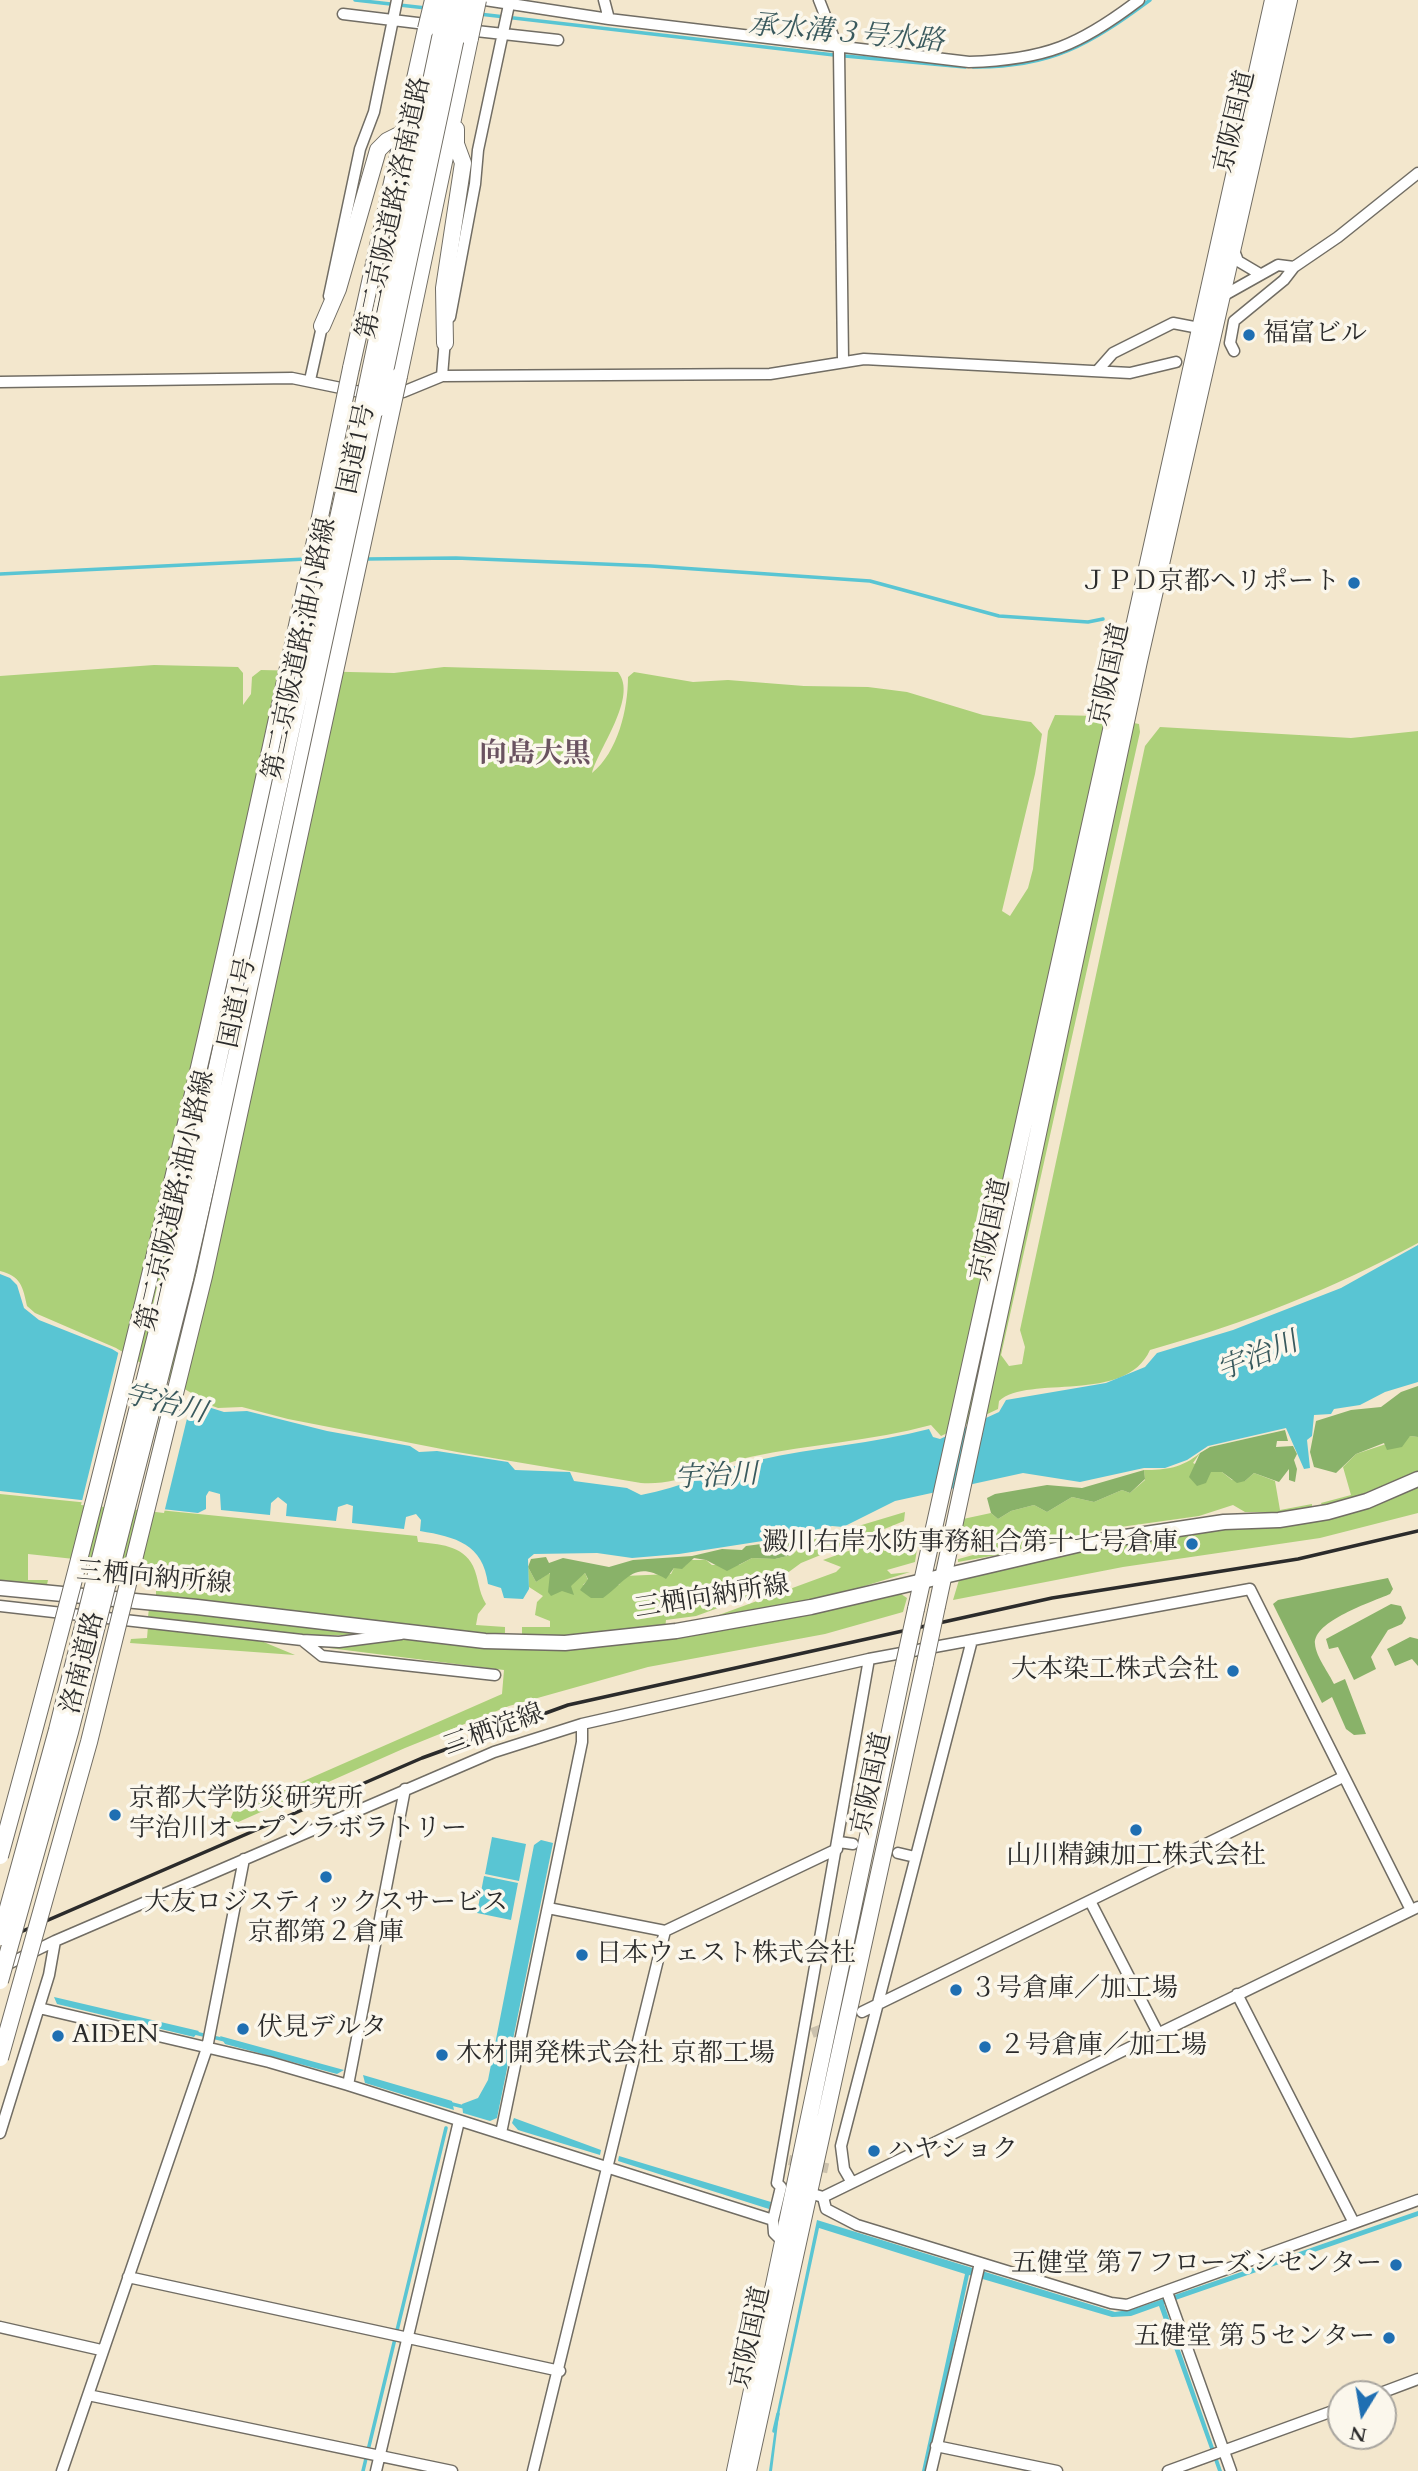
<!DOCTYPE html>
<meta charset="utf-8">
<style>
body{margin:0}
#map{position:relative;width:1418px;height:2471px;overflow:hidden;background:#f3e7cd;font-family:Cardo,serif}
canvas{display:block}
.north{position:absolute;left:1327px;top:2380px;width:70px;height:70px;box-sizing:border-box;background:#fbf7ec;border:2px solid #a8a59f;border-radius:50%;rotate:191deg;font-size:19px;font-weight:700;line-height:28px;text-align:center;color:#2b2b2b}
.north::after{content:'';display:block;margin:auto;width:24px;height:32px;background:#1f6fb2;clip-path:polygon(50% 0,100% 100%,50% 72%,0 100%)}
</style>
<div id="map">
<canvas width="1418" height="2471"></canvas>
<div class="north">N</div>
</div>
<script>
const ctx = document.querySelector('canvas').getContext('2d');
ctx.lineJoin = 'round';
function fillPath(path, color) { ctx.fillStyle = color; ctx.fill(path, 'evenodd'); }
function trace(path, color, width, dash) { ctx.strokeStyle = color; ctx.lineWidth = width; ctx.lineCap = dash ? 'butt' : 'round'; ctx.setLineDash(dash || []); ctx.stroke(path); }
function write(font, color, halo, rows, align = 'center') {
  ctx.font = font + ' Cardo,"Noto Serif JP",serif'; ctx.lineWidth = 7; ctx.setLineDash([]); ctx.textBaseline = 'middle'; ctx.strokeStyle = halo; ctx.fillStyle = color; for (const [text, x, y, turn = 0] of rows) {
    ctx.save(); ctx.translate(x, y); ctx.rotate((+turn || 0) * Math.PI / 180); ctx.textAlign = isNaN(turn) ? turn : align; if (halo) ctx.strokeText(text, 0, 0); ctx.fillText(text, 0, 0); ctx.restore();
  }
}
const green = new Path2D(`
 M154 665 238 667 243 673V705L251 694 252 677 261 670 394 673 444 667 618 672C638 697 599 747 592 773 618 752 628 709 628 677L634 672 693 682 728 680 804 686 868 687 907 692 983 715 1031 722 1042 734 1035 774 1002 911 1010 916 1028 888 1033 869 1048 731 1055 715 1097 716 1139 724 1140 732 1001 1355 1009 1366 1022 1364 1025 1347 1020 1330 1145 746 1160 727 1351 738 1418 731V1243C1330 1290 1246 1323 1150 1350 1125 1405 1029 1374 999 1401L998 1409 941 1436 931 1425C872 1441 810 1444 750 1457 714 1465 680 1486 641 1483L457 1452 288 1419 242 1407 218 1408 207 1404 116 1348 35 1313 27 1306C23 1287 21 1276 0 1271V676Z
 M1410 1436 1418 1437V1474L1323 1508 1321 1503 1351 1495 1343 1467 1356 1454Z
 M1200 1453 1193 1463 1211 1472H1222L1232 1480 1245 1481 1254 1473 1275 1481 1280 1510 1312 1504V1510L1271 1516V1512H1245L1233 1505 1199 1516 1106 1529 1047 1546 958 1562V1559L955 1560 991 1550 990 1545 957 1552 963 1519 991 1513 998 1519 1011 1511 1034 1505 1047 1512 1072 1497 1094 1502 1122 1490 1130 1493 1145 1480 1144 1470C1166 1470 1182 1468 1200 1453Z
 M1418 1484V1513L1320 1538 1123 1567 953 1600 959 1580 1098 1546 1231 1527 1263 1526Z
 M0 1494 417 1536 418 1542C438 1544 463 1545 473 1566 479 1579 478 1591 486 1604L478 1614 476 1625 505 1627V1635L511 1639 156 1598V1591L182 1592 185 1571 28 1554V1580H48L46 1589 0 1585Z
 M905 1512 904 1521 801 1563 786 1574 738 1590 780 1580 776 1587 696 1616 666 1620 665 1629 548 1639 518 1635H522V1627H550V1621L535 1615 537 1602 543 1596 529 1587 528 1567 536 1582 549 1573 562 1591 585 1573 588 1580 583 1585H619L624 1576 671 1574 674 1568 686 1565 688 1560H706L712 1565H739L752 1558 775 1559 792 1555 805 1542Z
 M879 1540 884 1551 918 1543 915 1562 887 1570 891 1574 910 1572 826 1598 708 1619 836 1572 841 1567 823 1560Z
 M898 1592 907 1598 903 1612 825 1634 648 1667 509 1706 405 1748 227 1827 233 1812 502 1694 504 1670 329 1648C363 1642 401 1638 436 1639 473 1640 609 1656 632 1640Z
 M149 1608 357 1633 373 1630 370 1634 311 1636 148 1617Z
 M148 1626 254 1638 295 1655 130 1643 131 1639 147 1638Z`);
const forest = new Path2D(`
 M1418 1386V1437L1410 1436 1402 1447 1387 1450 1384 1443 1356 1454 1336 1473 1314 1467 1310 1452 1316 1421 1351 1410 1381 1407 1401 1392Z
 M1285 1430 1288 1441H1277L1276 1447 1293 1446 1297 1454 1294 1460 1297 1469 1295 1482 1289 1480V1469L1279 1482 1254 1473 1245 1481 1237 1483 1222 1472H1211L1206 1483 1197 1486 1189 1477 1200 1453 1210 1447Z
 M1144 1470 1145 1479 1130 1493 1122 1490 1094 1502 1072 1497 1047 1512 1034 1505 1011 1511 998 1519 991 1513 987 1498 995 1494 1047 1485 1082 1488Z
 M784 1541 795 1542 797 1546 792 1555 775 1559 752 1558 727 1571 706 1560 694 1558 682 1569 674 1568 666 1579C633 1559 626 1582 603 1598H591L580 1590 588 1579 585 1573 571 1586 574 1595 562 1591 551 1596 548 1592 550 1573 536 1582 528 1567 531 1559 546 1557 549 1563 563 1558 609 1567 633 1560 692 1556 722 1549 742 1550 746 1546Z
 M1388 1578 1393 1589 1390 1594C1372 1602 1313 1621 1315 1644 1316 1657 1329 1673 1334 1684L1345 1679 1366 1734 1354 1735 1346 1729 1332 1697 1322 1703 1273 1604 1278 1600Z
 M1391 1604 1401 1606 1406 1618 1402 1624 1388 1630 1371 1657 1376 1669 1354 1680 1338 1647 1329 1649 1326 1639Z
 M1410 1637 1418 1639V1666L1412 1659 1395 1666 1387 1649Z`);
const water = new Path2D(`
 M1418 1245V1382L1385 1392 1360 1405 1334 1409 1331 1414 1314 1415 1312 1436 1307 1440 1310 1468 1304 1469 1286 1428 1208 1446 1187 1460 1165 1468H1144L1080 1482 1023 1473 895 1501 843 1527 832 1526 769 1540 679 1554 632 1558 597 1553 534 1554 528 1559 529 1589 523 1599 504 1598 501 1588 488 1584C483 1544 456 1537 420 1531L421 1520 416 1514 406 1517 404 1529 352 1523 353 1506 347 1504 338 1507 336 1521 286 1516 287 1504 278 1497 271 1503 270 1515 221 1510 220 1494 209 1491 206 1496V1509L198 1513 0 1491V1274L10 1278 17 1285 24 1308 39 1320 112 1349 205 1406 224 1412 247 1411 327 1431 410 1446 419 1452 437 1451 508 1462 515 1470 570 1472 574 1481 627 1488 641 1495C681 1488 719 1468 759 1460 815 1447 873 1444 929 1429L933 1437 940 1439 999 1412 1006 1400 1106 1383 1145 1367 1157 1353 1233 1330 1341 1288Z
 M492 1837 526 1844 519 1881 485 1874Z
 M541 1840 553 1843 497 2118 490 2121 463 2113 462 2104 478 2098 488 2080 534 1845Z
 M484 1876 518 1883 511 1920 477 1913Z
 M54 1997 199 2031 194 2037 57 2004Z
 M220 2036 344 2070 337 2074 225 2044Z
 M363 2075 452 2101 454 2110 365 2083Z
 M514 2118 601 2150 600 2155 518 2130 512 2123Z
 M619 2156 771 2202 769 2209 618 2161Z
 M1418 2211V2216L1164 2304 1222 2471H1218L1159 2306 1131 2316 1112 2317 969 2275 927 2471H922L965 2274 819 2228 779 2415 772 2471H769L777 2412 817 2220 1115 2312 1134 2309Z`);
const pier = new Path2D(`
 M119 1350 169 1380 138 1510 107 1507 140 1366 105 1507 81 1505Z
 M171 1381 193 1394 164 1513 139 1510Z`);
const stream = new Path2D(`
 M355 0 426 8
 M479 14 834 55 965 67
 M973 67C1051 68 1089 45 1150 0
 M366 559 456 558 651 566 870 581 999 616 1088 622 1103 619
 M0 574 306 559
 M195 2033 225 2040
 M448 2103 464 2107
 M774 2431 778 2414
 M363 2471 446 2128`);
const minorTunnel = new Path2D(`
 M812 2033 831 2026
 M789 2160 831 2169`);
const minor = new Path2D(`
 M485 0 609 19 969 62C1045 60 1080 45 1139 0
 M604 0 609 19
 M819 0 839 51 843 360
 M343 14 434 25
 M467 30 558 40
 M1233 248 1238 261 1260 274
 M329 296 360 149 374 112 397 0
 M1221 297 1278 265 1294 267
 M450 317 475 184 478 150 510 0
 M1234 351 1230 343 1234 321 1284 280 1294 267 1338 237 1418 173
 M1098 370 1113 353 1173 323 1199 328
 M442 376 445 339
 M310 380 323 322
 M0 382 292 378 370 394
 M389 393 403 392 442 376 770 374 864 359 1130 373 1176 362
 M0 1606 302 1640 339 1642 401 1634
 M302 1640 322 1656 495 1675
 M839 1842 853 1844
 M898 1853 915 1857
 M1090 1901 1158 2033
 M548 1908 665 1931
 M2 1967 55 1941 494 1752 582 1724 869 1659 1250 1589 1411 1910
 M1237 1994 1354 2223
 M39 2008 269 2062 348 2085 773 2220
 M862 2012 1343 1777
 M348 2085 405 1789
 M0 2133 49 1975 55 1941
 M501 2133 582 1742V1724
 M851 2181 844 2169 841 2146 972 1640
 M809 2193 823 2197 1418 1907
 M823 2197 826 2209 857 2225 1111 2303 1127 2305 1418 2200
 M785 2244 774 2233 773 2220 781 2187 777 2183 869 1659
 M128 2277 560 2371
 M1167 2292 1231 2471
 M0 2327 101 2350
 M1378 2394 1418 2379
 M88 2395 452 2471
 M936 2446 1057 2471
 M62 2471 207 2048 244 1859
 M376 2471 459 2121
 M533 2471 665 1931 837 1849
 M931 2471 980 2263
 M1168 2471 1341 2408`);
const major = new Path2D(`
 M0 1588 197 1607 485 1641 565 1643 676 1631 811 1607 1086 1543 1224 1522 1279 1520 1328 1512 1367 1501 1418 1479`);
const highway = new Path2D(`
 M322 326 338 289 378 150 387 141 405 132
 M445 343 444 288 463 163 456 144V129
 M351 368 426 29
 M399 376 470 38
 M171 1275 363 405
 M185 1279 265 929 377 409
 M937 1606 1139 661 1289 0
 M916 1609 1273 0
 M735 2471 903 1669
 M748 2471 925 1663`);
const rail = new Path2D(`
 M0 1941 422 1758 568 1705 1052 1598 1298 1559 1418 1531`);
const highwayBridge = new Path2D(`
 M426 29 433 0
 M470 38 478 0
 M363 405 448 0
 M377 409 464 0
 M925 1663 937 1606
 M903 1669 916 1609
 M0 1856C136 1365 248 868 351 368
 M0 1937 57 1730 171 1275
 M0 1981 70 1732 185 1279
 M0 2058 89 1742 204 1276 399 376`);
const markers = [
 [1249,335,7,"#1f6fb2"],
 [1354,583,7,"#1f6fb2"],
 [1192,1544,7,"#1f6fb2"],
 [1233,1671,7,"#1f6fb2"],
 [115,1815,7,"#1f6fb2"],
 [1136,1830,7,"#1f6fb2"],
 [326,1877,7,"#1f6fb2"],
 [582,1955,7,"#1f6fb2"],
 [956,1990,7,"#1f6fb2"],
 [243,2029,7,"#1f6fb2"],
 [58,2036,7,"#1f6fb2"],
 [985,2047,7,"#1f6fb2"],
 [442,2055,7,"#1f6fb2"],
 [874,2151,7,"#1f6fb2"],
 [1396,2265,7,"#1f6fb2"],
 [1389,2338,7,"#1f6fb2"]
];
const streetNames = [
 ["京阪国道",1236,122,-77],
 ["第二京阪道路;洛南道路",395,208,-78],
 ["国道1号",358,449,-78],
 ["第二京阪道路;油小路線",301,649,-78],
 ["京阪国道",1111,675,-78],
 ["国道1号",239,1003,-78],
 ["第二京阪道路;油小路線",177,1201,-77],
 ["京阪国道",992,1230,-78],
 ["三栖向納所線",154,1579,5],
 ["三栖向納所線",712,1598,-9],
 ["洛南道路",84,1663,-76],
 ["三栖淀線",494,1731,-20],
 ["京阪国道",873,1784,-78],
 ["京阪国道",752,2338,-78]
];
const poiNames = [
 ["福富ビル",1263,335],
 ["ＪＰＤ京都ヘリポート",1340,583,"right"],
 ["澱川右岸水防事務組合第十七号倉庫",1178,1544,"right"],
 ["大本染工株式会社",1219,1671,"right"],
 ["京都大学防災研究所",129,1800],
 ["宇治川オープンラボラトリー",129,1830],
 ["山川精錬加工株式会社",1136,1857,"center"],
 ["大友ロジスティックスサービス",326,1904,"center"],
 ["京都第２倉庫",326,1934,"center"],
 ["日本ウェスト株式会社",596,1955],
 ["３号倉庫／加工場",970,1990],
 ["伏見デルタ",257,2029],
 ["AIDEN",72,2036],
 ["２号倉庫／加工場",999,2047],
 ["木材開発株式会社 京都工場",456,2055],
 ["ハヤショク",888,2151],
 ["五健堂 第７フローズンセンター",1382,2265,"right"],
 ["五健堂 第５センター",1375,2338,"right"]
];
const waterNames = [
 ["承水溝３号水路",846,35,5],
 ["宇治川",1258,1358,-22],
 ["宇治川",165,1405,14],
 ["宇治川",716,1478,-3]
];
const neighbourhoodNames = [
 ["向島大黒",535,756]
];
fillPath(green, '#acd079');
fillPath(forest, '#89b269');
fillPath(water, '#59c5d3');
fillPath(pier, '#f3e7cd');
trace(stream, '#59c5d3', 3.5);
trace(minorTunnel, '#cbc1ad', 10, [10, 5]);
trace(minor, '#716d64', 13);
trace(major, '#716d64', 17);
trace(highway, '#716d64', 18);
trace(minor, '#fff', 10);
trace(major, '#fff', 14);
trace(highway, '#fff', 16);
trace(rail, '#2b2b2b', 3.5);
trace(highwayBridge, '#716d64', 18, []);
trace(highwayBridge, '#fff', 16);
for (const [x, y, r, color] of markers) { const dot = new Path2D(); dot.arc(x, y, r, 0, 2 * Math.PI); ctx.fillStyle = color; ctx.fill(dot); trace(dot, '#fbf7ec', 2.5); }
write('26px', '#2b2b2b', '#fbf7ec', streetNames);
write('26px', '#2b2b2b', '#fbf7ec', poiNames, 'left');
write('italic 28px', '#39595d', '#fbf7ec', waterNames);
write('bold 28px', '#6a5360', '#fbf7ec', neighbourhoodNames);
</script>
